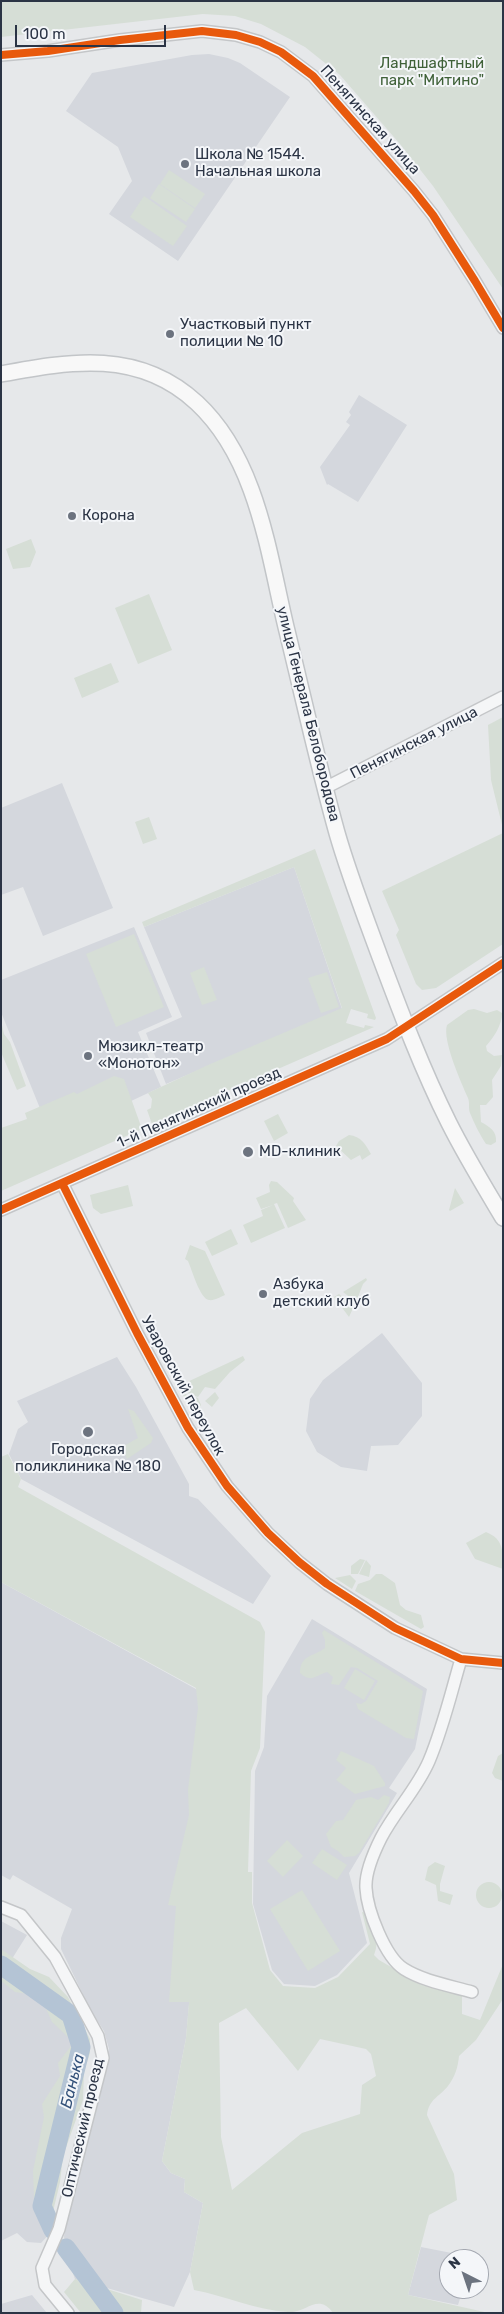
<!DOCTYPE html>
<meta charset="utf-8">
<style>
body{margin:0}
#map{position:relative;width:504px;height:2314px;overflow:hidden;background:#e6e8ea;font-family:Rubik,sans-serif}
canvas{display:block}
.frame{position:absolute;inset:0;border:2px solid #2b3445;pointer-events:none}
.north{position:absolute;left:439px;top:2249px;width:50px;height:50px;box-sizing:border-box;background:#f4f6f9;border:1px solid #a4a8b1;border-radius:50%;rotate:319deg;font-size:14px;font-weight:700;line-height:20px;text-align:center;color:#2b3445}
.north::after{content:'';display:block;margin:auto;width:18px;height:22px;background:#6c737f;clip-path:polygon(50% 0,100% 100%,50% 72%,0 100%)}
.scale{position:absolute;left:15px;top:25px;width:151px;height:22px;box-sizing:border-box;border:2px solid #2b3445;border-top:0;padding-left:6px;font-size:15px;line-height:18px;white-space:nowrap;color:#2b3445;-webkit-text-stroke:4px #f4f6f9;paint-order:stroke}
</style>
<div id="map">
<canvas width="504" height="2314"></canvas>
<div class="frame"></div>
<div class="north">N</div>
<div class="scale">100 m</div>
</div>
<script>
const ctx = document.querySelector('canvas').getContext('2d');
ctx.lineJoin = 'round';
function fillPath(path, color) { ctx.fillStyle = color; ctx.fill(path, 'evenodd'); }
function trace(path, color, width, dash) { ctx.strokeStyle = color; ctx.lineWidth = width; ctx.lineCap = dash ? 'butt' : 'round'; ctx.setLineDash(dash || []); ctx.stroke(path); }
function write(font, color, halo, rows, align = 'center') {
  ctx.font = font + ' Rubik,sans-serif'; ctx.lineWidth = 4; ctx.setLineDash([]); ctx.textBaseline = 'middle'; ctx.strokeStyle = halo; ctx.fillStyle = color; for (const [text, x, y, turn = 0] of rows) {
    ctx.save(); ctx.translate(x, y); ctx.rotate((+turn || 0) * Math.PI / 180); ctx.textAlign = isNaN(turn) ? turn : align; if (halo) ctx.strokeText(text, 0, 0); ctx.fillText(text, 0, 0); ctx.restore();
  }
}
const built = new Path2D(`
 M209 54 228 58 240 63 290 97 178 261 109 214 132 181 118 147 66 111 92 73 192 55Z
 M359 395 407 425 358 502 328 484 327 485 320 467 350 425 346 422 351 415 349 412Z
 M62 783 113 908 43 936 23 887 1 895V808Z
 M294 867 342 1009 166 1084 146 1033 182 1017 144 927Z
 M134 927 172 1017 138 1032 161 1087 52 1138 1 1012V980Z
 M382 1333 422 1383V1416L398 1445 371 1446 367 1471 341 1467 317 1452 306 1431 310 1399 323 1380Z
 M117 1357 136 1387 189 1484V1496L198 1499 271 1576 253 1604 21 1479 9 1454 18 1429 28 1422 17 1401Z
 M1 1582 216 1700 186 2038 162 2161 171 2173 185 2179 184 2192 203 2203 190 2272 174 2307 75 2279 65 2251 64 2236 109 2049 104 2031 91 2011 61 1949V1938L72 1909 13 1875 10 1880 1 1875Z
 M312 1619 427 1689 415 1749 389 1788 397 1793 349 1873 367 1943 337 1975 315 1986 284 1984 272 1970 253 1904 255 1771 264 1747 267 1696Z
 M1 1921 27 1935 10 1962 1 1958Z
 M1 1965 52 2001 81 2047 42 2206 53 2230 41 2243 27 2242 17 2233 1 2241Z
 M421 2247 472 2257 471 2259H449V2289H463L458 2305 408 2295Z
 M32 2295 47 2313H1V2304Z`);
const green = new Path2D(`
 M1 1H503V289L433 186 400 144 340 75 305 47 261 24 235 16 203 14 1 37Z
 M169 170 205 194 195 208 160 184Z
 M159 184 195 209 186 222 150 198Z
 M144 196 187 226 173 246 130 217Z
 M31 539 36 552 30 567 13 569 6 549Z
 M149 594 172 650 138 664 115 608Z
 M111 663 119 682 82 698 74 678Z
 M503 717V829L491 780 488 725Z
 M149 817 157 839 143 844 135 822Z
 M503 833V944L436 988 422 990 416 984 396 935 399 930 382 891Z
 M315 849 376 1018 375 1020 367 1018 368 1014 351 1009 346 1023 364 1028 365 1025 374 1027 152 1124 147 1110 151 1108 152 1099 148 1093 208 1065 342 1008 294 867 144 927 142 922Z
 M134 934 164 1007 116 1027 86 954Z
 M204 967 217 1000 202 1005 190 973Z
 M327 972 339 1007 321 1013 308 978Z
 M474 1009 487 1013 497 1010 502 1013C502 1025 494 1037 486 1046L487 1051 494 1056 502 1055 501 1066 492 1080 493 1097 486 1105H480L481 1122C490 1127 497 1131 496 1142L491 1145 486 1144C480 1135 474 1123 470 1113 468 1108 470 1103 468 1098 461 1082 442 1040 447 1025L468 1010Z
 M1 1021 4 1034 10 1042 26 1086 17 1090 1 1052Z
 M114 1076 124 1079 142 1129 1 1191V1128L27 1119 25 1113 74 1092 77 1094Z
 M278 1114 288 1133 274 1141 264 1121Z
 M349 1135C361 1136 366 1145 371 1154L362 1160 360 1155 351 1160 336 1146 339 1141Z
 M271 1181 277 1182 294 1198 293 1201 306 1220 288 1228 277 1203 274 1204 285 1228 251 1243 243 1225 263 1216 261 1210 273 1205 261 1209 256 1198 270 1192 269 1185Z
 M128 1185 133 1206 101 1214 93 1208 90 1195Z
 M455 1188 464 1203 450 1211 449 1210Z
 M231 1229 238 1244 212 1256 205 1242Z
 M190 1245 205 1251 225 1295C220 1297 214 1301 209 1300 200 1299 192 1270 188 1261L185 1259Z
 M366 1278 367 1280 363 1284 356 1302 343 1292Z
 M339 1294 354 1306 349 1317 334 1297Z
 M243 1356 245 1360 230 1372 215 1389 205 1387 198 1397 180 1390 185 1388V1383Z
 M215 1392 219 1398 212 1407 205 1401Z
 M182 1393 198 1398 201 1405 195 1417Z
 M128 1409 134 1411 153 1438 151 1443 127 1459 122 1447 138 1438Z
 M8 1454 21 1479 18 1487 260 1622 265 1632 260 1748 251 1771 248 1872H252V1903L270 1970 283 1986 315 1988 338 1977 370 1944 362 1912 366 1913C372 1928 381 1939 374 1955L379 1960 422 1985 462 1995V2014L480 2020 503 1964V1999L476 2040 459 2056C458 2067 455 2077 448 2086 439 2097 429 2099 427 2115L454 2174 457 2200 429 2215 408 2295 489 2313H333C318 2292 306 2314 288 2312 255 2310 226 2296 194 2290L190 2272 203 2203 184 2192 185 2179 171 2173 162 2161 186 2038 189 2002H169L176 1906 168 1905 189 1815 188 1790 198 1708 196 1688 1 1582V1457ZM246 2008 298 2071 320 2039 366 2049 371 2054 376 2076 362 2085 360 2114 302 2133 232 2190 221 2137 219 2023Z
 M486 1532C504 1539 503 1552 503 1569L475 1559 466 1543Z
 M360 1559 365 1560 358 1574H351V1566Z
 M366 1560 371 1566 369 1577 359 1574Z
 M376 1574H382L395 1583 400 1605 406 1610 421 1615 424 1627 421 1629 355 1591 358 1584 370 1580Z
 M350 1575 356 1581 352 1589 335 1578Z
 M324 1630 423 1691 414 1739 406 1738 358 1709 356 1703 361 1704 366 1701 378 1681 357 1668 351 1667 339 1685 331 1684 333 1677 327 1672C315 1676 311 1683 300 1673 300 1655 313 1657 325 1648V1640L322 1633Z
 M355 1669 375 1681 364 1700 344 1688Z
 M341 1751 374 1766 385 1783V1786L355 1794 336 1780 346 1768 336 1760Z
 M503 1753V1781L495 1778 492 1773 498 1756Z
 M384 1795 390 1797 389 1803 359 1853 355 1856 344 1857 338 1851 331 1847 326 1834 336 1821 343 1820 356 1800 371 1797 378 1800Z
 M287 1840 303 1856 283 1877 267 1861Z
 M322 1849 347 1865 337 1880 312 1863Z
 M435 1862 445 1866 440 1884V1891L453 1895 450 1905 438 1901 436 1885 425 1880 428 1867Z
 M476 1895a13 13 0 1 1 26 0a13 13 0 1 1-26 0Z
 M302 1890 340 1951 308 1971 270 1909Z
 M1 1949 30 1969 49 1977 68 1997 90 2039V2053L84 2072 83 2100 63 2156 60 2182 52 2216 53 2230 36 2211 34 2198 33 2171 44 2117 42 2104 60 2076 58 2063 71 2046V2040L52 2022 44 2004 28 1994 15 1992 1 1981Z
 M75 2279 142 2300 141 2313H81L64 2292Z`);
const river = new Path2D(`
 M1 1965 71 2015 81 2047 42 2206 53 2230
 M66 2248 114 2313`);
const minor = new Path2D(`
 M1 55 48 51 120 40 202 31 236 35 260 42 281 52 313 76 414 191 433 215 475 281 503 328
 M325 788 503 697
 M62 1183 137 1333 188 1428 227 1486 268 1533 299 1562 327 1584 395 1628 461 1659 503 1663
 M1 1210 387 1039 503 963
 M461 1659C451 1693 443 1728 429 1761 417 1789 395 1811 381 1838 374 1852 365 1872 366 1888 367 1910 385 1957 404 1969 423 1981 451 1986 472 1992
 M1 1907 21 1915 55 1957 98 2036 103 2058 59 2229 42 2268 45 2285 68 2313`);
const major = new Path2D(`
 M1 374C71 361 139 349 197 403 257 459 268 551 286 627 303 696 318 765 337 833 349 875 365 916 380 957 401 1013 422 1069 449 1123 465 1155 484 1186 503 1218`);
const cycleway = new Path2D(`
 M1 55 48 51 120 40 202 31 236 35 260 42 281 52 313 76 414 191 433 215 475 281 503 328
 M62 1183 137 1333 188 1428 227 1486 268 1533 299 1562 327 1584 395 1628 461 1659 503 1663
 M1 1210 387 1039 503 963`);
const markers = [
 [185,164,5,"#6c737f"],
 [170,334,5,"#6c737f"],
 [72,516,5,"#6c737f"],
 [88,1056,5,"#6c737f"],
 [248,1152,6,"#6c737f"],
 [263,1294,5,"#6c737f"],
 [88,1432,6,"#6c737f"]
];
const parkNames = [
 ["Ландшафтный",432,64],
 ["парк \"Митино\"",432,81]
];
const streetNames = [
 ["Пенягинская улица",370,120,48],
 ["улица Генерала Белобородова",308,714,76],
 ["Пенягинская улица",414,743,-27],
 ["1-й Пенягинский проезд",199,1108,-24],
 ["Уваровский переулок",183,1386,61],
 ["Оптический проезд",83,2128,-77]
];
const poiNames = [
 ["Школа № 1544.",195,155],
 ["Начальная школа",195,172],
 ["Участковый пункт",180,325],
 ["полиции № 10",180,342],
 ["Корона",82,516],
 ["Мюзикл-театр",98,1047],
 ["«Монотон»",98,1064],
 ["MD-клиник",259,1152],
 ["Азбука",273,1285],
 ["детский клуб",273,1302],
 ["Городская",88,1450,"center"],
 ["поликлиника № 180",88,1467,"center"]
];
const waterNames = [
 ["Банька",73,2081,-76]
];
fillPath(built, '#d4d7dd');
fillPath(green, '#d6ded6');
trace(river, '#b4c4d5', 19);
trace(minor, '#c4c6c8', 14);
trace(major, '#c2c5c8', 18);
trace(minor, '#f5f6f7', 11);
trace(major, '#f8f8f8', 15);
trace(cycleway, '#e8590c', 8);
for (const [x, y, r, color] of markers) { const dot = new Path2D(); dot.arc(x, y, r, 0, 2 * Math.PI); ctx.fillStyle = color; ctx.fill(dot); trace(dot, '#f4f6f9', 2); }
write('15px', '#3f6138', '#f4f6f9', parkNames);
write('15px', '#2b3445', '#f4f6f9', streetNames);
write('15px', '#2b3445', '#f4f6f9', poiNames, 'left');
write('italic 16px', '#34527a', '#f4f6f9', waterNames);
</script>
